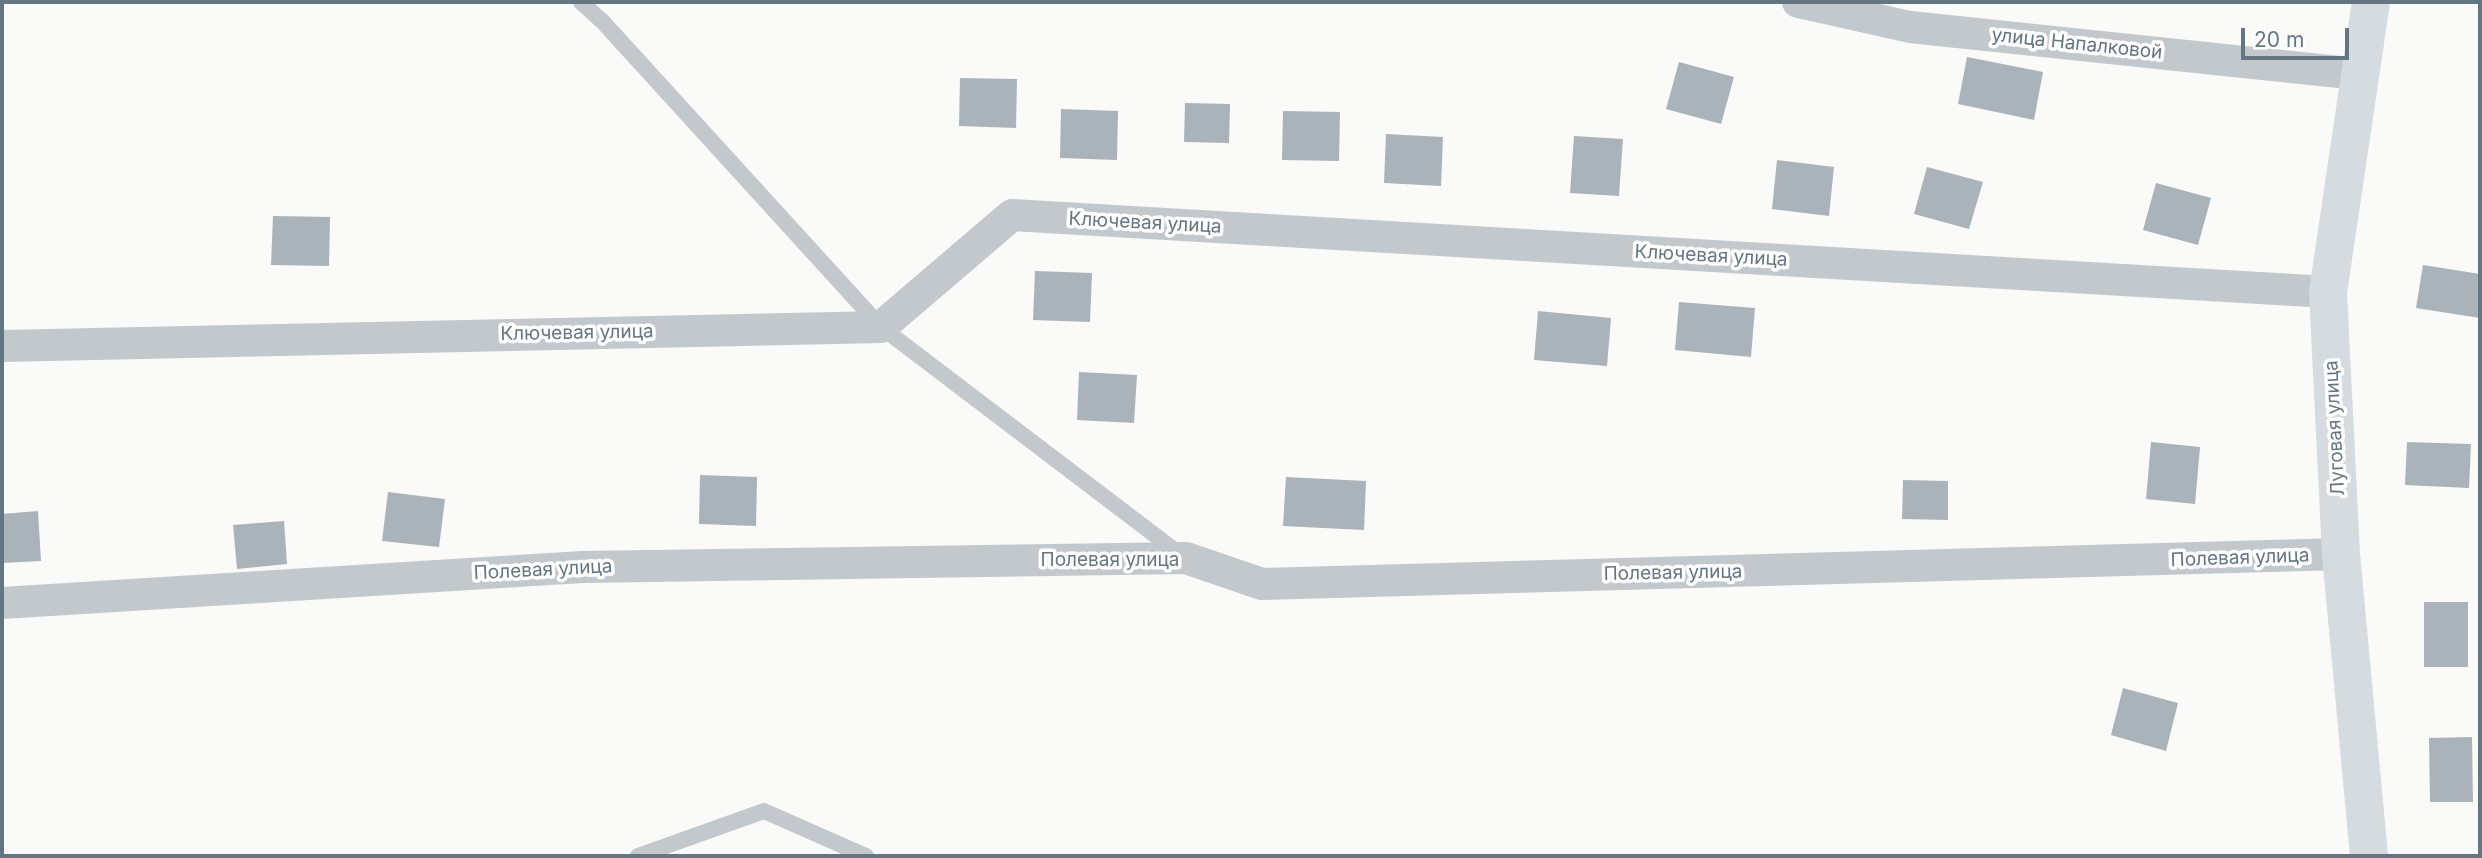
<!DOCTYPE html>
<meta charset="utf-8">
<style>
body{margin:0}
#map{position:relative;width:2482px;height:858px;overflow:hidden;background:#fafaf8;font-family:Inter,sans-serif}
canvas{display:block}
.frame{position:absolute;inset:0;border:4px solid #657683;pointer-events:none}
.scale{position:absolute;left:2241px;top:28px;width:108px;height:32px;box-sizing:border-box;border:4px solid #657683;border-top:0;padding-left:9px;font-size:21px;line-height:24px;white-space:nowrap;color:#657683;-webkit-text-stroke:5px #fff;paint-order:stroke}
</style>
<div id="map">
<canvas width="2482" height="858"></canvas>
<div class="frame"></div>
<div class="scale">20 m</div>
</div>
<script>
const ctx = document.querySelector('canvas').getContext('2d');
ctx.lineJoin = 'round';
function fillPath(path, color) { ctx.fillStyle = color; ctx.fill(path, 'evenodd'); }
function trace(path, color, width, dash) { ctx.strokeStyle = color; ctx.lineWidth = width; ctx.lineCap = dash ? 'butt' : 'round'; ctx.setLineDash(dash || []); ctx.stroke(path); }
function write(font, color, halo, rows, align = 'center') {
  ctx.font = font + ' Inter,sans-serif'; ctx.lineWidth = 7; ctx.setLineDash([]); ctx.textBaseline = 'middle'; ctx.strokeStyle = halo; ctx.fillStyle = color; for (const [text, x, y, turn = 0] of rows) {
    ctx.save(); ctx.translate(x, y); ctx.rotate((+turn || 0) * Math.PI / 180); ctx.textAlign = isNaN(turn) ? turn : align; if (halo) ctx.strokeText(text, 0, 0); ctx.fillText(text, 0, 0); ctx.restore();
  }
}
const building = new Path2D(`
 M1967 57 2043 72 2034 120 1958 104Z
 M1679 62 1734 77 1721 124 1666 109Z
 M960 78 1017 79 1016 128 959 126Z
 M1185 103 1230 104 1229 143 1184 142Z
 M1061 109 1118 111 1117 160 1060 158Z
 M1283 111 1340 112 1339 161 1282 160Z
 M1386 134 1443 137 1441 186 1384 183Z
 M1574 136 1623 139 1619 196 1570 193Z
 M1777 160 1834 167 1829 216 1772 209Z
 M1927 167 1983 182 1969 229 1914 214Z
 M2156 183 2211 198 2198 245 2143 230Z
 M273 216 330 217 329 266 271 265Z
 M2423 265 2480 274V318L2416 308Z
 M1035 271 1092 273 1090 322 1033 320Z
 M1679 302 1755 308 1751 357 1675 350Z
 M1538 311 1611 318 1607 366 1534 360Z
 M1079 372 1137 375 1134 423 1077 420Z
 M2151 442 2200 447 2195 504 2146 499Z
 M2407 442 2471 444 2469 488 2405 485Z
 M700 475 757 477 756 526 699 524Z
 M1286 477 1366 481 1364 530 1283 526Z
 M1903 480 1948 481V520L1902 519Z
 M388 492 445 499 439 547 382 541Z
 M38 511 41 561 2 563V514Z
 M284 521 287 564 237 569 233 525Z
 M2424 602H2468V667H2424Z
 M2123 688 2178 703 2166 751 2111 735Z
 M2472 737 2473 802H2430L2429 738Z`);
const lane = new Path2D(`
 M581 2 603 22 881 327 1181 555
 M638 856 764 811 866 856`);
const street = new Path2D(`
 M1798 2 1910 27 2358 74
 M2 346 881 327 1012 215 2328 292
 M2 603 582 567 1186 558 1262 584 2341 554`);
const secondary = new Path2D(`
 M2369 856 2341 554 2328 292 2371 2`);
const streetNames = [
 ["улица Напалковой",2077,44,6],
 ["Ключевая улица",1145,223,3],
 ["Ключевая улица",1711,256,3],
 ["Ключевая улица",577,333,-1],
 ["Луговая улица",2335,428,-93],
 ["Полевая улица",2240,558,-2],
 ["Полевая улица",1110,560],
 ["Полевая улица",543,570,-3],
 ["Полевая улица",1673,573,-1]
];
fillPath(building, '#aab3b9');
trace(lane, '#c3c8cc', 16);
trace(street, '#c3c8cc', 32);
trace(secondary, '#d6dbdf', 38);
write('19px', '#657683', '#fff', streetNames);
</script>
